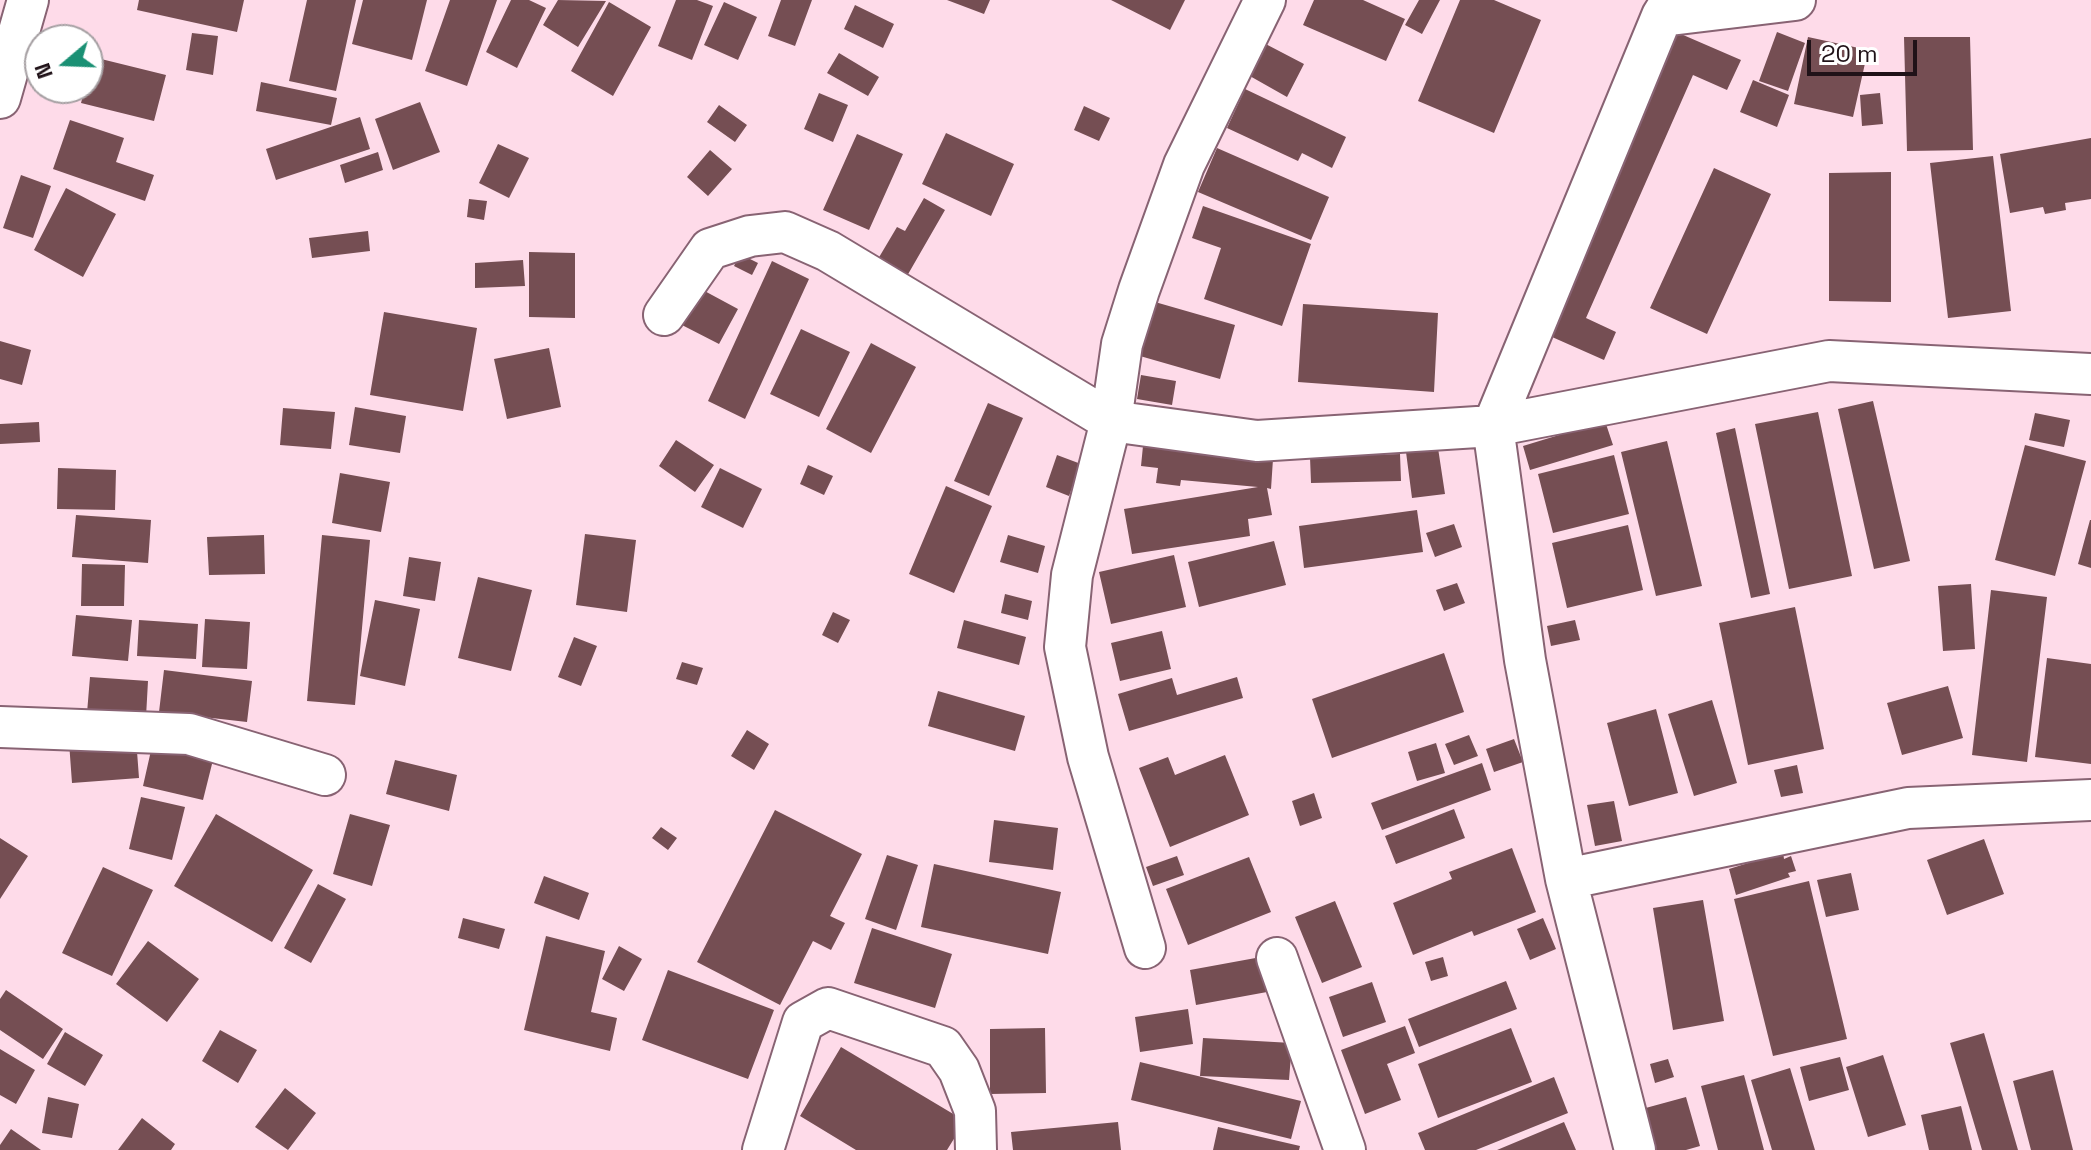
<!DOCTYPE html>
<style>
body{margin:0}
#map{position:relative;width:2091px;height:1150px;overflow:hidden;background:#fedbe9;font-family:"Space Grotesk",sans-serif}
canvas{display:block}
.north{position:absolute;left:24px;top:24px;width:80px;height:80px;box-sizing:border-box;background:#fff;border:2px solid #a6a0a3;border-radius:50%;rotate:251deg;font-size:22px;font-weight:700;line-height:32px;text-align:center;color:#201218}
.north::after{content:'';display:block;margin:auto;width:28px;height:36px;background:#1a9074;clip-path:polygon(50% 0,100% 100%,50% 72%,0 100%)}
.scale{position:absolute;left:1807px;top:40px;width:110px;height:36px;box-sizing:border-box;border:4px solid #201218;border-top:0;padding-left:10px;font-size:24px;line-height:28px;white-space:nowrap;color:#201218;-webkit-text-stroke:6px #fff;paint-order:stroke}
</style>
<div id="map">
<canvas width="2091" height="1150"></canvas>
<div class="north">N</div>
<div class="scale">20 m</div>
</div>
<script>
const ctx = document.querySelector('canvas').getContext('2d');
ctx.lineJoin = 'round';
function fillPath(path, color) { ctx.fillStyle = color; ctx.fill(path, 'evenodd'); }
function trace(path, color, width, dash) { ctx.strokeStyle = color; ctx.lineWidth = width; ctx.lineCap = dash ? 'butt' : 'round'; ctx.setLineDash(dash || []); ctx.stroke(path); }
const building = new Path2D(`
 M139 0H244L237 32 137 10Z
 M307 0H356L336 91 289 81Z
 M363 0H427L412 60 352 44Z
 M450 0H497L467 86 425 71Z
 M511 0H529L546 8 517 68 486 52Z
 M558 0 606 1 578 47 543 25Z
 M676 0H697L713 6 692 60 658 46Z
 M781 0H812L795 46 768 36Z
 M947 0H990L984 14Z
 M1111 0H1185L1170 30Z
 M1314 0H1363L1405 19 1386 61 1303 25Z
 M1419 0H1440L1422 34 1405 25Z
 M1460 0H1494L1541 20 1494 133 1418 101Z
 M609 2 651 27 613 96 571 71Z
 M724 2 757 17 738 60 704 45Z
 M855 5 894 24 883 48 844 29Z
 M1667 28 1741 60 1727 90 1693 75 1586 318 1616 332 1604 360 1534 329Z
 M1777 32 1805 43 1788 91 1759 81Z
 M192 33 218 36 213 75 186 70Z
 M1808 37 1868 50 1853 117 1794 104Z
 M1904 37H1970L1973 150 1907 151Z
 M1258 40 1304 64 1287 97 1241 71Z
 M839 53 879 77 868 96 827 73Z
 M93 57 166 75 154 121 81 103 85 88H88Z
 M1753 80 1789 95 1777 127 1740 112Z
 M261 82 337 98 331 125 256 111Z
 M1245 89 1346 137 1332 168 1302 153 1298 161 1227 128Z
 M819 93 848 105 833 142 804 129Z
 M1880 93 1883 124 1862 126 1860 95Z
 M420 102 440 152 393 170 375 119Z
 M719 105 747 125 735 142 707 122Z
 M1084 106 1110 118 1099 141 1074 130Z
 M360 117 370 149 276 180 266 149Z
 M70 120 124 138 116 162 154 175 145 201 53 169Z
 M946 133 1014 164 991 216 922 184Z
 M857 134 903 154 869 230 823 210Z
 M2091 138V199L2065 203 2066 210 2045 214 2043 207 2010 213 2000 154Z
 M498 144 529 158 509 198 479 183Z
 M1217 148 1329 197 1311 240 1198 192Z
 M710 150 732 169 708 196 687 177Z
 M378 152 383 170 345 183 340 165Z
 M1993 156 2011 311 1948 318 1930 163Z
 M1714 168 1771 194 1707 334 1650 308Z
 M1891 172V302L1829 301V173Z
 M21 175 51 186 33 238 3 228Z
 M66 188 116 214 83 277 34 250Z
 M924 198 945 210 907 276 878 259 897 227 905 231Z
 M469 199 487 201 484 220 467 217Z
 M1203 206 1311 244 1282 326 1204 299 1221 248 1192 238Z
 M368 231 370 251 312 258 309 238Z
 M529 252 575 253V318L529 317Z
 M740 254 758 263 752 275 734 266Z
 M523 260 525 286 475 288V263Z
 M772 261 809 279 745 419 708 401Z
 M699 288 738 309 719 344 680 324Z
 M1155 302 1235 325 1220 379 1140 356Z
 M1303 304 1438 313 1434 392 1298 382Z
 M384 312 477 328 463 411 370 395Z
 M801 329 850 352 819 417 770 394Z
 M0 341 31 350 22 385 0 379Z
 M871 343 916 367 871 453 826 429Z
 M549 348 561 407 507 419 494 359Z
 M1141 375 1176 381 1172 405 1137 399Z
 M1873 401 1910 561 1874 569 1838 409Z
 M988 403 1023 418 989 496 954 481Z
 M355 407 406 416 400 453 349 445Z
 M283 408 335 412 331 449 280 445Z
 M1818 412 1852 576 1789 589 1755 424Z
 M2035 413 2070 420 2064 447 2029 440Z
 M1605 421 1613 445 1530 470 1523 446Z
 M39 422 40 442 0 444V424Z
 M1735 428 1770 594 1751 598 1716 433Z
 M676 440 714 465 695 492 659 466Z
 M1667 441 1702 586 1656 596 1621 452Z
 M2025 445 2086 461 2055 576 1995 560Z
 M1143 446 1273 459 1271 489 1267 488 1272 515 1248 519 1250 536 1132 554 1124 509 1258 487 1181 480 1180 486 1156 483 1158 468 1141 466Z
 M1438 448 1445 494 1412 498 1406 452Z
 M1400 454 1401 481 1311 483 1310 457Z
 M1057 455 1081 464 1069 496 1046 487Z
 M1614 455 1629 514 1553 533 1538 474Z
 M808 465 833 476 824 495 800 484Z
 M58 468 116 470 115 510 57 509Z
 M720 468 762 489 743 528 701 507Z
 M340 473 390 482 381 532 332 523Z
 M946 486 992 506 954 593 909 574Z
 M1417 510 1423 552 1304 568 1299 526Z
 M76 515 151 520 148 563 72 557Z
 M2090 520H2091V568L2078 564Z
 M1454 524 1462 547 1435 557 1426 533Z
 M1628 525 1643 590 1567 608 1552 543Z
 M585 534 636 540 627 612 576 605Z
 M264 535 265 574 209 575 207 537Z
 M322 535 370 540 355 705 307 701Z
 M1008 535 1045 546 1038 573 1000 562Z
 M1274 541 1286 585 1199 607 1188 562Z
 M1174 555 1186 607 1111 624 1099 572Z
 M409 557 441 562 435 601 403 596Z
 M82 564 125 565 124 606H81Z
 M478 577 532 590 511 671 458 658Z
 M1457 583 1465 603 1444 611 1436 590Z
 M1971 584 1975 649 1943 651 1938 586Z
 M1991 590 2047 597 2027 762 1972 755Z
 M1005 594 1032 601 1028 620 1001 613Z
 M375 600 420 609 405 686 360 676Z
 M1795 607 1824 749 1748 765 1719 623Z
 M833 612 850 620 838 643 822 635Z
 M76 615 132 620 128 661 72 656Z
 M205 619 250 622 247 669 202 667Z
 M139 620 198 624 196 659 137 656Z
 M964 620 1026 637 1019 665 957 648Z
 M1575 620 1580 640 1551 646 1547 626Z
 M1162 631 1171 669 1120 681 1111 643Z
 M574 637 597 646 581 686 558 677Z
 M1444 653 1464 712 1332 758 1312 699Z
 M2047 658 2091 664V764L2035 757Z
 M682 662 703 668 697 685 676 679Z
 M164 670 252 681 247 722 159 712Z
 M90 677 148 681 146 717 87 713Z
 M1237 677 1243 698 1129 731 1118 694 1172 678 1177 695Z
 M1948 686 1963 738 1902 755 1887 703Z
 M938 691 1025 716 1015 751 928 726Z
 M1712 700 1737 783 1694 796 1668 714Z
 M1656 709 1678 793 1629 806 1607 723Z
 M747 730 769 744 754 770 731 756Z
 M1469 735 1478 756 1454 765 1445 744Z
 M136 738 139 778 72 783 69 742Z
 M1514 739 1523 762 1494 772 1486 749Z
 M1436 743 1445 773 1417 781 1408 752Z
 M152 746 213 760 203 800 143 786Z
 M1225 755 1249 815 1170 847 1139 768 1168 757 1175 775Z
 M395 760 457 775 449 811 386 794Z
 M1482 763 1491 790 1382 830 1371 803Z
 M1797 765 1803 793 1781 797 1774 770Z
 M1314 793 1322 818 1300 826 1292 801Z
 M141 797 185 807 172 860 129 849Z
 M1614 801 1622 841 1595 846 1587 805Z
 M1454 809 1465 838 1396 864 1385 836Z
 M775 810 862 854 830 916 845 923 831 950 813 941 780 1005 697 962Z
 M216 814 313 870 272 942 174 886Z
 M350 814 390 825 372 886 333 874Z
 M994 820 1058 828 1053 870 989 862Z
 M661 827 677 838 668 850 652 838Z
 M0 838 28 856 0 899Z
 M1984 839 2004 894 1947 915 1927 860Z
 M1512 848 1536 912 1474 936 1472 931 1413 955 1393 903 1452 879 1449 872Z
 M1783 852 1784 859 1791 856 1796 871 1788 873 1790 877 1736 895 1729 869Z
 M887 855 918 865 896 930 865 919Z
 M1177 856 1184 875 1153 886 1146 867Z
 M1249 857 1271 912 1188 945 1166 889Z
 M934 864 1061 892 1048 954 921 927Z
 M103 867 153 890 112 976 62 953Z
 M1851 873 1859 910 1826 917 1817 880Z
 M544 876 589 893 579 920 534 903Z
 M1809 881 1847 1039 1773 1056 1734 899Z
 M318 884 346 899 311 963 284 948Z
 M1703 900 1724 1021 1673 1030 1653 908Z
 M1335 901 1362 967 1322 983 1295 917Z
 M463 918 505 929 499 949 458 938Z
 M1543 918 1556 949 1530 960 1517 929Z
 M872 928 952 954 935 1008 854 983Z
 M546 936 605 951 591 1012 617 1018 610 1051 524 1030Z
 M148 941 199 979 167 1022 116 984Z
 M619 946 642 959 624 991 602 979Z
 M1261 957 1267 992 1196 1005 1190 970Z
 M1443 957 1448 976 1431 981 1425 962Z
 M668 970 774 1010 748 1079 642 1040Z
 M1506 981 1517 1009 1419 1047 1408 1019Z
 M1372 982 1386 1022 1343 1037 1329 997Z
 M6 990 63 1029 43 1059 0 1030V999Z
 M1188 1009 1193 1044 1140 1052 1135 1017Z
 M1405 1026 1415 1053 1387 1064 1401 1100 1365 1114 1341 1050Z
 M1045 1028 1046 1093 990 1094V1029Z
 M1511 1028 1532 1082 1438 1118 1418 1064Z
 M220 1030 257 1050 238 1083 202 1061Z
 M65 1032 103 1055 85 1086 47 1064Z
 M1984 1033 2018 1150H1982L1950 1043Z
 M1203 1038 1292 1043 1289 1080 1200 1076Z
 M841 1047 965 1121 947 1150H856L800 1116Z
 M0 1049 35 1070 16 1104 0 1095Z
 M1883 1055 1906 1125 1868 1137 1846 1067Z
 M1840 1057 1849 1090 1809 1101 1800 1067Z
 M1668 1059 1674 1077 1655 1083 1650 1064Z
 M1140 1062 1301 1101 1291 1139 1131 1100Z
 M1790 1068 1815 1150H1772L1751 1080Z
 M2053 1070 2073 1150H2031L2013 1081Z
 M1744 1075 1764 1150H1718L1701 1086Z
 M1554 1077 1568 1113 1476 1150H1425L1418 1133Z
 M285 1088 316 1113 288 1150 255 1127Z
 M48 1097 79 1104 72 1138 42 1133Z
 M1686 1097 1700 1146 1686 1150H1654L1642 1109Z
 M1961 1106 1972 1150H1929L1921 1115Z
 M142 1118 175 1144 171 1150H118Z
 M1118 1122 1121 1150H1013L1011 1132Z
 M1564 1122 1576 1150H1497Z
 M1218 1127 1300 1146 1299 1150H1213Z
 M11 1129 41 1150H0V1145Z`);
const street = new Path2D(`
 M1662 16 1795 0
 M0 98 28 0
 M664 315 710 249 750 236 785 232 828 251 1111 421 1257 441 1493 426 1829 361 2091 374
 M0 727 189 734 325 775
 M1566 879 1908 808 2091 800
 M1145 948 1088 757 1065 647 1072 575 1111 421 1122 344 1139 290 1184 165 1265 0
 M1277 958 1345 1150
 M763 1150 803 1022 828 1008 943 1047 959 1070 975 1111 976 1150
 M1635 1150 1566 879 1525 660 1493 426 1662 16 1672 0`);
fillPath(building, '#754e53');
trace(street, '#886373', 44);
trace(street, '#fff', 40);
</script>
